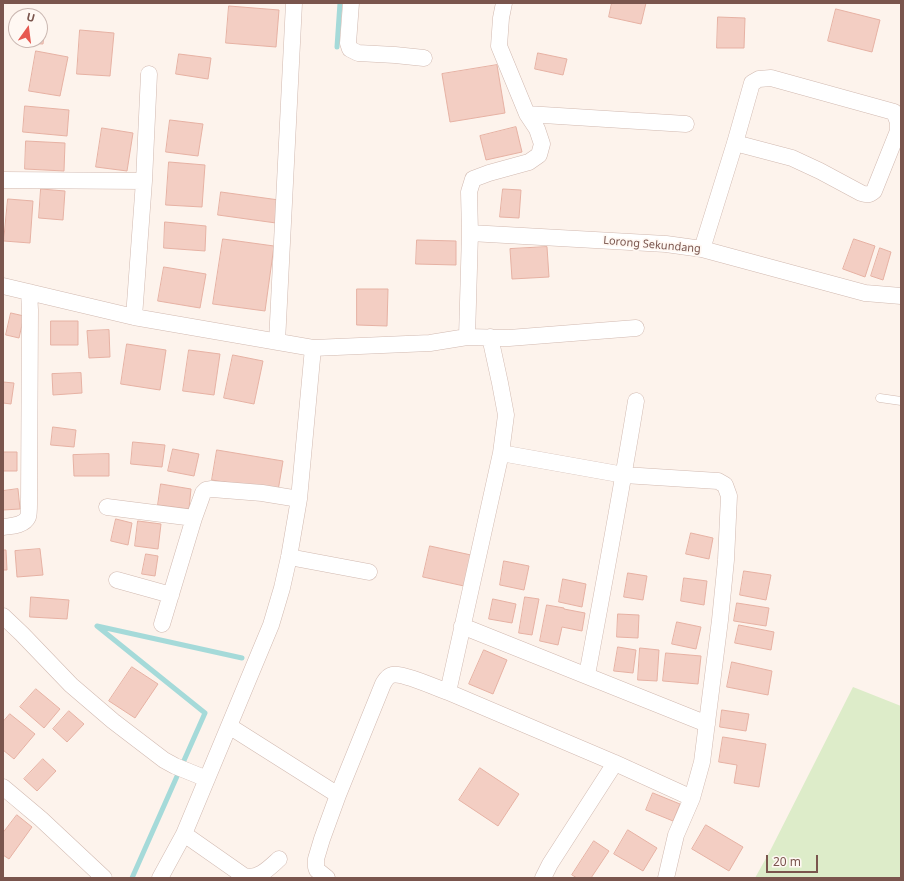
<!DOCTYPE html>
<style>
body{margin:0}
#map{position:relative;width:904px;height:881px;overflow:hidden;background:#fdf3ec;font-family:"Noto Sans",sans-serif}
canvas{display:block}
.frame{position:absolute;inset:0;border:4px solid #7a554d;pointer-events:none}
.north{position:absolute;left:8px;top:8px;width:40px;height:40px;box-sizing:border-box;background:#fff8f3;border:1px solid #cab7b1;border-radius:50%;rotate:14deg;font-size:11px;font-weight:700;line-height:16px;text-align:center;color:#7a554d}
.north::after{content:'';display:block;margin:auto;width:14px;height:18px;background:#e75951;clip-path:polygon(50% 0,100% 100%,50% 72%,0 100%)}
.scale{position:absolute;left:766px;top:855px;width:52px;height:18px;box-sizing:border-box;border:2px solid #7a554d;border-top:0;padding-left:5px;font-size:12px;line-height:14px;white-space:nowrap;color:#7a554d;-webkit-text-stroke:3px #fff8f3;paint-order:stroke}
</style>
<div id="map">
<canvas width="904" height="881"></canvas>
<div class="frame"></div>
<div class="north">U</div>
<div class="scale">20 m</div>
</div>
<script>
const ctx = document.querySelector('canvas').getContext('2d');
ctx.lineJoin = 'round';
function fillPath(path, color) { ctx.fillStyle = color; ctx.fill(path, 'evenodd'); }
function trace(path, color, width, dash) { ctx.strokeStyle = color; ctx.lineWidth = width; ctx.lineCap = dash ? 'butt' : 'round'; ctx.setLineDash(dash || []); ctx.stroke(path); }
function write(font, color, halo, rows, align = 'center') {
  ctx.font = font + ' "Noto Sans",sans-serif'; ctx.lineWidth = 3.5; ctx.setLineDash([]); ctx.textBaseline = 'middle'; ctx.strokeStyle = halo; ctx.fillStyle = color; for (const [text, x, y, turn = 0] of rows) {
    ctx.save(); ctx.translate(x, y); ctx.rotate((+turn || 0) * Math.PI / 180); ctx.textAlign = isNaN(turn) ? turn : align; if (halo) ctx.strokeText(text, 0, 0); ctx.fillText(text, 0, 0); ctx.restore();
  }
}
const green = new Path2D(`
 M853 687 901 706V878H755L770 851Z`);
const stream = new Path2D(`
 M337 47 340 3
 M132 878 205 713 97 626 242 658`);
const building = new Path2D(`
 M612 3H646L641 24 609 17Z
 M229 6 279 10 276 47 226 43Z
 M836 9 880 20 872 52 828 41Z
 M718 17 745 18 744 48H717Z
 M40 25 45 26 43 44 22 43V40H40Z
 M80 30 114 33 110 76 77 74Z
 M36 51 68 57 60 96 29 91Z
 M538 53 567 59 563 75 535 69Z
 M179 54 211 58 208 79 176 74Z
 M497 65 505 113 450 122 442 74Z
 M25 106 69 110 67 136 23 132Z
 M170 120 203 124 198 156 166 152Z
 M516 127 522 152 486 160 480 136Z
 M102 128 133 133 127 171 96 167Z
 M26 141 65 143 64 171 25 169Z
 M169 162 205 165 202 207 166 205Z
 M41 189 65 191 63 220 39 218Z
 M503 189 521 190 519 218 500 217Z
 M221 192 279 200 276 223 218 215Z
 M8 199 33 201 30 243 4 241Z
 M165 222 206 226 205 251 164 248Z
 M223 239 274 246 265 311 213 304Z
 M854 239 875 246 865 277 843 269Z
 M417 240 456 241V265L416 264Z
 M547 247 549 277 512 279 510 249Z
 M880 248 891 252 883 280 871 276Z
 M164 267 206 274 200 308 158 301Z
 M357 289H388L387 326 357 325Z
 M11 313 24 316 19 338 6 335Z
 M51 321H78V345H51Z
 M109 330 110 357 89 358 87 331Z
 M127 344 166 350 160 390 121 384Z
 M189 350 220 354 214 395 183 391Z
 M233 355 263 361 254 404 224 398Z
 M81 373 82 393 53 395 52 374Z
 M3 382 14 383 11 404 3 403Z
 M53 427 76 430 74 447 51 445Z
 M133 442 165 445 162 467 131 464Z
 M173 449 199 454 194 476 168 471Z
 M217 450 283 461 278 491 212 480Z
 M3 452H17V471H3Z
 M109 454V476H74L73 455Z
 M161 484 191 489 189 509 158 505Z
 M18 489 20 509 3 510V491Z
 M116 519 132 523 128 545 111 541Z
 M138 521 161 524 158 549 135 546Z
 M691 533 713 538 709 559 686 554Z
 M430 546 471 555 464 586 423 577Z
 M40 549 43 575 17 577 15 551Z
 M3 550H6L7 570H3Z
 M146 554 158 556 155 576 142 574Z
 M504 561 529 566 524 590 500 585Z
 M744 571 771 575 766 600 740 595Z
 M628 573 647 576 643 600 624 597Z
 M684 578 707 581 704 605 681 601Z
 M563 579 586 584 582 607 559 602Z
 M31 597 69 600 67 619 30 617Z
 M525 597 539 599 532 635 519 633Z
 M493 599 516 604 512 623 489 619Z
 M737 603 769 608 766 626 734 621Z
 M547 605 564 608V609L585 613 582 631 562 627 558 645 540 641Z
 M618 614 639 615 638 638 617 637Z
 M677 622 701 627 696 649 672 644Z
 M739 625 774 632 771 650 735 643Z
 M618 647 636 650 633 673 614 671Z
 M640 648 659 650 657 681 638 680Z
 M484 650 507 660 493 694 469 684Z
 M666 653 701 656 698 684 663 681Z
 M732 662 772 671 768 695 727 687Z
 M132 667 158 684 135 718 109 701Z
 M36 689 60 709 44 728 20 707Z
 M722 710 749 714 746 731 720 727Z
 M69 711 84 724 67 742 53 729Z
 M10 714 35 734 14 759 3 750V722Z
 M723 737 766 744 759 787 734 783 737 765 719 762Z
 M43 759 56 771 37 791 24 779Z
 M480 768 519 794 498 826 459 800Z
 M653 793 680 804 673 821 646 810Z
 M17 815 32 827 9 859 3 855V833Z
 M706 825 743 847 729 871 692 849Z
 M628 830 657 848 643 871 614 854Z
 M594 841 609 851 591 878H577L572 875Z`);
const lane = new Path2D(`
 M880 398 901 401`);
const street = new Path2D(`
 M351 3 348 43 350 49 358 53 395 55 424 58
 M504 3 501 18 499 46 527 114 537 129 542 144 539 155 529 162 489 173 473 179 469 192 470 233 467 337 509 338 636 328
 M527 114 686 124
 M3 180 144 181
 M470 233 666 244 702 249 865 293 901 296
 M702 249 735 143 752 83 759 79 771 78 894 112 898 122V131L874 191C869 195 867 195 861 193L820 171 792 158 735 143
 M3 286 134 317 313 348 430 343 467 337
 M134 317 144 181 149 74
 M490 337 500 383 506 415 501 453 448 692 615 763 692 798
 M277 342 294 3
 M501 453 624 475 718 481 725 485 729 496 726 560 720 620 702 762 692 798 676 835 666 878
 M107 507 194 518 203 493 206 490 212 489 262 493 299 499
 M3 527C10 526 24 526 28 517 29 514 29 508 29 504L30 310 29 292
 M289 557 369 572
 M117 580 171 595
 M3 616 22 634 71 685 113 721 164 760 175 766 207 779
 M162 624 194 518
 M462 626 707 724
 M587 675C604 584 621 493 636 401
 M229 726 338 795
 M3 787 41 819 104 878
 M184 834 244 876C258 880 269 868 279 859
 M160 878 184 834 271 625 282 588 289 557 299 499 313 348
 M327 878 317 870 316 867V859L322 839 338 795 383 684C385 681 387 676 392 675 401 672 437 688 448 692
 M543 878 550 864 615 763`);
const streetNames = [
 ["Lorong Sekundang",652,245,5]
];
fillPath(green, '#ddecc9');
trace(stream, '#a5dad9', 5);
fillPath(building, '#f3cec3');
trace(building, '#e6b1a3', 1);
trace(lane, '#d1b9b0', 9);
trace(street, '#d1b9b0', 17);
trace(lane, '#fff', 8);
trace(street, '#fff', 16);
write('11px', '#7a554d', '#fff8f3', streetNames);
</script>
